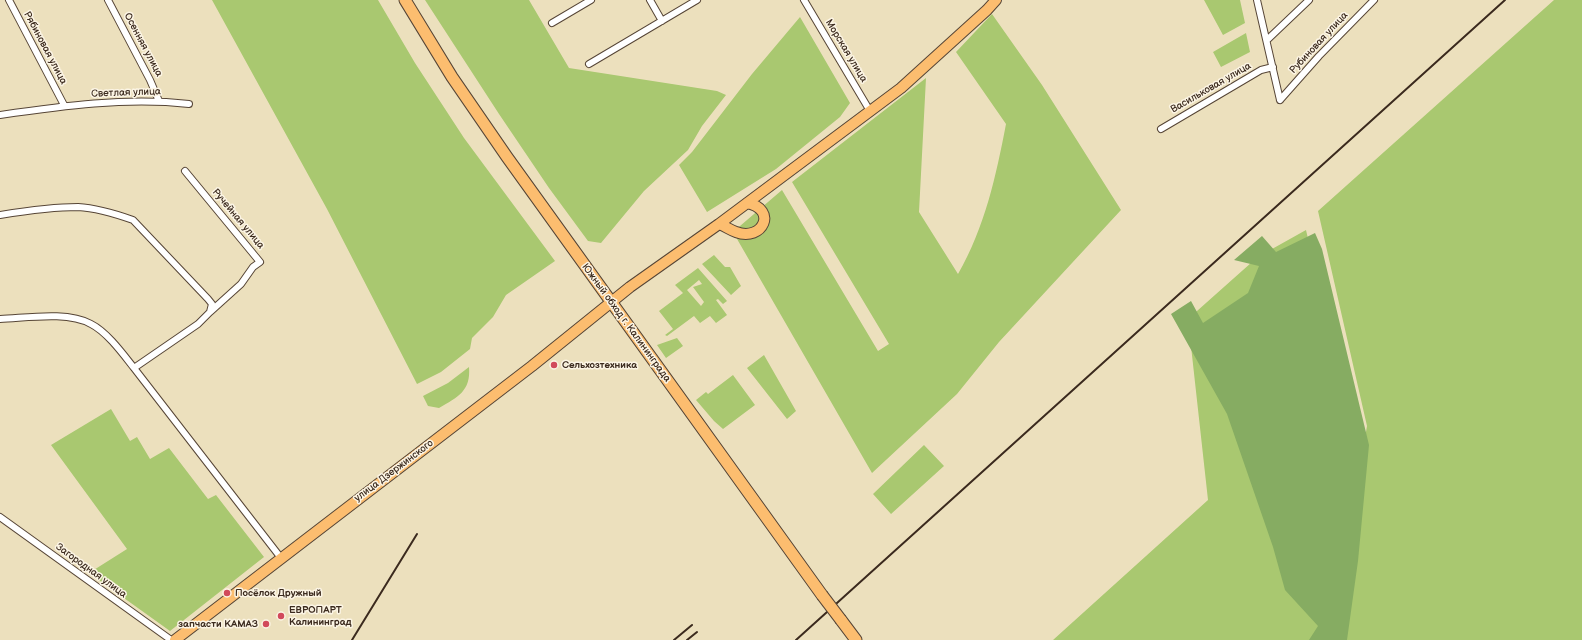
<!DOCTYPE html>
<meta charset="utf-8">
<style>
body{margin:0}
canvas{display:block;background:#ece0bd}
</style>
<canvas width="1582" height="640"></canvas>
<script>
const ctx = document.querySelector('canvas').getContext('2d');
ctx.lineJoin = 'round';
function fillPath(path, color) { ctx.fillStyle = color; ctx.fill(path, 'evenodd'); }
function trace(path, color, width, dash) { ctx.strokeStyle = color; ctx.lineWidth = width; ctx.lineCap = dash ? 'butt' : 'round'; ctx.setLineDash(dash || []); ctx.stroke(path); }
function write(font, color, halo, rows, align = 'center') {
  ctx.font = font + ' "Balsamiq Sans",sans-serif'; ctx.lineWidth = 3; ctx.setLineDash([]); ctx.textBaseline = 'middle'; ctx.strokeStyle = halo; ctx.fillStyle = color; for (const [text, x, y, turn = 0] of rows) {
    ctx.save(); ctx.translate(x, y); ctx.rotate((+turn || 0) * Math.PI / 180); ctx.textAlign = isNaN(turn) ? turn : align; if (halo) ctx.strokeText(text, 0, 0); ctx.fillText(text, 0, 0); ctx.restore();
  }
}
const green = new Path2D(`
 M212 0H378L415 63 464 138 555 261 506 295 493 317 472 338 470 349 441 372 417 384 327 209Z
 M425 0H529L569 68 717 91 726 95 702 126 688 150 644 191 601 243 588 241 549 188 499 114Z
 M1204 0H1240L1245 23 1223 35Z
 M1554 0H1582V640H1330L1367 426 1318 211Z
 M992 14 1042 85 1121 210 999 342 957 394 872 473 733 232 782 190 878 351 889 344 792 182 926 78 919 212 958 274C985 227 996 176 1006 124L956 52Z
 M800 17 850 103 840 117 776 169 707 212 679 165 692 152 752 74Z
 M1246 33 1250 52 1221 67 1213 52Z
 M1306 230 1351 423 1317 640H1053L1208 500 1188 319 1270 246 1272 249Z
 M714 255 725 267H730L741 286 731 295 702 264Z
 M698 268 727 301 723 304 718 299 716 300 727 315 716 323 710 316 700 323 694 316 667 336 665 335 673 329 659 311 683 293 675 285ZM699 280 702 284 693 287 704 302 701 306 687 290Z
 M677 338 683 346 666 358 657 345Z
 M764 355 796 411 787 419 747 368Z
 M469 367C471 391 458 397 439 408L428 406 423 396 448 383Z
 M733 375 755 405 723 429 714 421 696 400 706 392 708 394Z
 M111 409 130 441 137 437 150 459 169 448 208 499 216 495 264 557 170 631 89 573 127 549 51 445Z
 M924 445 944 466 891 514 873 494Z`);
const forest = new Path2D(`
 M1315 233 1322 249 1369 445 1358 561 1347 640H1309L1318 626 1285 590 1273 547 1227 414 1171 314 1191 301 1203 323 1248 293 1259 266 1234 260 1262 236 1276 252Z`);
const minor = new Path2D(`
 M9 0 64 105
 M108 0 150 80 159 101
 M650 0 662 21
 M804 0 870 111
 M1257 0 1280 100
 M552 23 591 0
 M1267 40 1309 0
 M589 64 697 0
 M1280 100 1319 56 1374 0
 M0 115C62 106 126 97 189 104
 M1161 129 1261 70 1273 67
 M185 171 260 262 253 267 241 284 210 312
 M0 215C25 211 52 207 78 207 96 208 116 214 133 220L208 299 212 304 210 312 198 324 134 368
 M0 319C27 318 67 311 91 324 107 332 123 354 134 368L281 558
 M0 517 171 640`);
const primary = new Path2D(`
 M719 224C725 226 730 230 736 232 763 242 778 209 747 203
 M175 640 532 366 630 287 719 224 901 88 987 10 996 0`);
const trunk = new Path2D(`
 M405 0 452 77 507 157 822 595
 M841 620 856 640`);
const rail = new Path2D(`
 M352 640 417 534
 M674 640 692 625
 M687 640 697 632
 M796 640 1505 0`);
const trunkBridge = new Path2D(`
 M822 595 841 620`);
const markers = [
 [554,365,4,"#d1495b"],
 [227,593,4,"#d1495b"],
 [281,616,4,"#d1495b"],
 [266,624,4,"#d1495b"]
];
const streetNames = [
 ["Рубиновая улица",1319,43,-47],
 ["Осенняя улица",143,45,62],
 ["Рябиновая улица",45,48,62],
 ["Морская улица",846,51,59],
 ["Васильковая улица",1211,88,-30],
 ["Светлая улица",126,93,-2],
 ["Ручейная улица",238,219,50],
 ["Южный обход г. Калининграда",626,323,54],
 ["улица Дзержинского",394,471,-37],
 ["Загородная улица",91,571,36]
];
const poiNames = [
 ["Сельхозтехника",562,365],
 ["Посёлок Дружный",235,593],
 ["ЕВРОПАРТ",289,610],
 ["Калининград",289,622],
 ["запчасти КАМАЗ",258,624,"right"]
];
fillPath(green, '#a9c870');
fillPath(forest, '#86ac62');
trace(minor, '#564536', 8);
trace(primary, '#564536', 12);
trace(trunk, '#564536', 13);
trace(minor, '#fff', 6);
trace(primary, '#fcbd6f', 10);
trace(trunk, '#fcbd6f', 11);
trace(rail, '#3b2a1e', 2);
trace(trunkBridge, '#564536', 13, []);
trace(trunkBridge, '#fcbd6f', 11);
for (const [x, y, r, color] of markers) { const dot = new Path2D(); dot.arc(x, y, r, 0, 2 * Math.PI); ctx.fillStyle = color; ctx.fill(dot); trace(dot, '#fcf5e5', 1.5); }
write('10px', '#3b2a1e', '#fcf5e5', streetNames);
write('bold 10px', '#3b2a1e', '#fcf5e5', poiNames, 'left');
</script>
